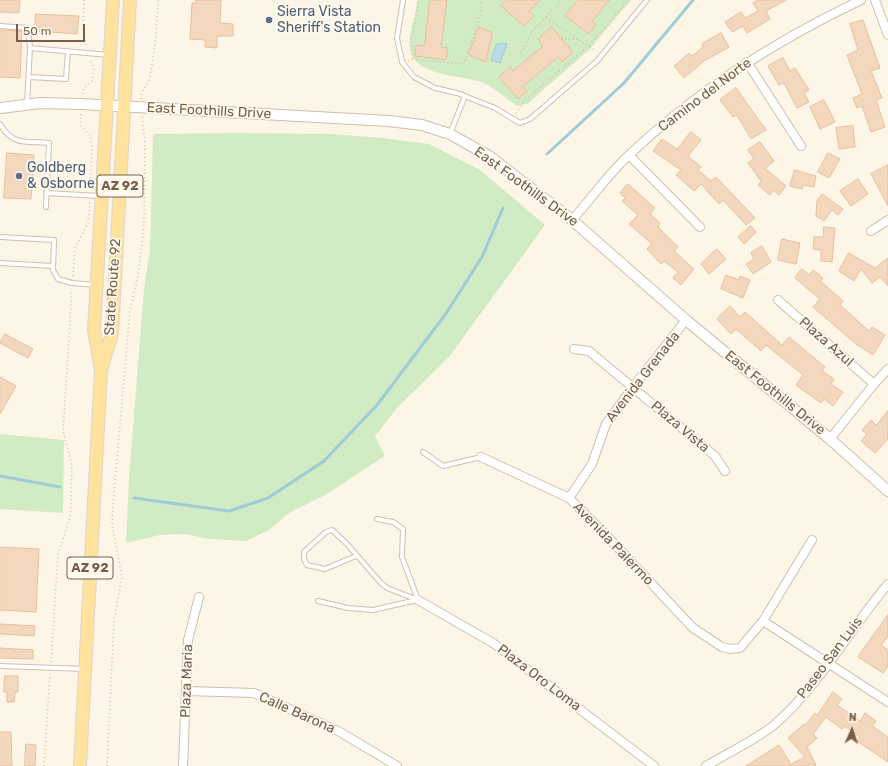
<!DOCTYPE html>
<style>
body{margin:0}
#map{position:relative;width:888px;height:766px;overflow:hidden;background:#fdf6e7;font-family:Rubik,sans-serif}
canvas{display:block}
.north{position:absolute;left:832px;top:710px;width:40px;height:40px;-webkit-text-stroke:3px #fffaee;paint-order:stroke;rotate:3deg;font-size:11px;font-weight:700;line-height:16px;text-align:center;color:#785e4a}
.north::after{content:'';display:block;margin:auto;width:14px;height:18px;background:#785e4a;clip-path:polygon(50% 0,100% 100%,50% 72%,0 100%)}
.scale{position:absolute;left:16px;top:24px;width:69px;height:18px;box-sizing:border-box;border:2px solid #785e4a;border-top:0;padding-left:5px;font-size:12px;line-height:14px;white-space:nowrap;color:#785e4a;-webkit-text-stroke:3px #fffaee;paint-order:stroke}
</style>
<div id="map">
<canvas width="888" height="766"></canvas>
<div class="north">N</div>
<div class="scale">50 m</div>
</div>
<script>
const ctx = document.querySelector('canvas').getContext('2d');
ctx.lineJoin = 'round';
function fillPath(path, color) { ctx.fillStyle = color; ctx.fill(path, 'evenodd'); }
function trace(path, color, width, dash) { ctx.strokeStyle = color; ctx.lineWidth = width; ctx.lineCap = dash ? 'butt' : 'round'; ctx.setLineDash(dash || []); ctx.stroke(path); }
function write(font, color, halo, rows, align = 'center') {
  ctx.font = font + ' Rubik,sans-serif'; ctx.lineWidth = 3.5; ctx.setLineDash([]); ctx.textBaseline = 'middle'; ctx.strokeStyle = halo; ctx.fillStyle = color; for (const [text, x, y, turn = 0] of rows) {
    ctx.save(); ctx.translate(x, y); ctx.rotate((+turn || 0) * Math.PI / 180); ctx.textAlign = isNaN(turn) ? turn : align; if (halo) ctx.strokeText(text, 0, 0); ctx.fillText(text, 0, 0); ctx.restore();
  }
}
const green = new Path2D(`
 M417 0H631L589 50 527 104 517 106C506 99 495 88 484 83 463 75 414 77 410 49 407 33 417 16 417 0Z
 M237 133 331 134 383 138 429 144 480 170 545 225 449 357 397 408 375 436 385 456 325 495 289 513 269 530 246 541 210 539 185 534 160 535 126 543 129 478 144 289 150 250 153 134Z
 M0 434 64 440 63 513 0 509Z`);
const water = new Path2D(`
 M503 43 507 44 500 63 491 60 496 45Z`);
const stream = new Path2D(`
 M547 154 624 83 693 0
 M0 476 60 487
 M134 498 229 511 268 498 324 461 377 405 445 315 482 257 503 208`);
const building = new Path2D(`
 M0 0H20L19 13 0 12Z
 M196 0H221L220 23 233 24V36H217V48L205 47V40L190 39 192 3H196Z
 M430 0H447L441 47 448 48 446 60 415 56 416 45 424 46Z
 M507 0H540L529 11 534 16 524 26 501 6Z
 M578 0H609L592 22 596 25 589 34 565 16Z
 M759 0H786L766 11 770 19 747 33 743 26 732 32 725 22 741 12 745 18 758 11 753 3Z
 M36 14 79 16 77 34 35 31Z
 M863 20 880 68 871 71 882 98 876 100 885 127 871 132 862 106 857 108 853 98 862 94 847 55 858 50 850 24Z
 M479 27 491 32 492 34 486 62 469 55Z
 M552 27 573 52 562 62 558 57 523 86 527 91 518 99 499 77 510 67 513 71 543 46 538 39Z
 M0 30 22 31 20 78 0 77Z
 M721 33 729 47 704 61 684 78 674 66 689 53 692 56 703 47 702 44Z
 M783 58 790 71 795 68 809 90 804 93 809 102 797 108 784 83 779 85 768 66Z
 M736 88 766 130 751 139 737 115 733 117 720 100Z
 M824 100 835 122 820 129 810 107Z
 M853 126 855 147 839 149 836 128Z
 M691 132 701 140 688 156 701 167 698 170 711 181 716 177 755 218 746 225 723 200 719 204 701 184 694 191 676 175 681 170 653 151 662 139 677 149Z
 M760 142 774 161 765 168 786 186 779 195 773 190 770 195 758 185 761 181 748 163 754 159 748 150Z
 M7 153 34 155 31 199 4 198Z
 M828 153 840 159 829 178 818 172Z
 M888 165V206L871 174Z
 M795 170 816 176 814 187 803 185 802 189 790 186Z
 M858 179 868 194 851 206 840 191Z
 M628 184 655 208 650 214 660 223 658 227 678 247 674 251 694 269 681 285 673 278 678 272 664 261 661 264 647 249 652 244 629 224 638 215 622 201 625 198 620 193Z
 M822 194 843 209 838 215 832 210 824 221 816 216 817 201Z
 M751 226 756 232 744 244 738 237Z
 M824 227 835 228 832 262 821 261V250L813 249 814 237H823Z
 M782 239 800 243 796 264 778 260Z
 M762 246 771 262 753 274 746 264 754 259 751 253Z
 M717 249 726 259 709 274 701 264Z
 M849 253 875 268 888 258V286L880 277 872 283 861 269 854 281 839 271Z
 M802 269 809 275 813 270 823 278 820 281 843 301 840 305 869 331 872 327 885 335 873 355 856 344 813 307 820 299 795 278Z
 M726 275 739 280 740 276 750 280 743 298 721 289Z
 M730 306 740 317 745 312 782 345 789 337 825 367 822 371 834 379 831 384 843 392 833 406 824 399 821 403 796 385 803 375 766 345 761 351 736 329 731 334 717 319Z
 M5 334 33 349 28 358 0 343Z
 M0 377 16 386 0 414Z
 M888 411V439L875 453 861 441 867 434 862 430 871 420 876 425Z
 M0 547 39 549 36 612 0 610Z
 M888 615V637L881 645 888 650V666L883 673 858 657Z
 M0 624 35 626 34 636 0 634Z
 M0 648 33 650V659L0 658Z
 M5 676H18V692H15L14 702H7V692H4Z
 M833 692 842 699 837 705 860 721 865 713 876 721 872 726 888 737V762L857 741 860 737 844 726 842 729 826 717 813 734 817 738 807 747 816 765 814 766 811 764 807 766H746L779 745 791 764 805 757 788 738 804 724 805 725 815 713 817 715Z
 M0 732H11L12 766H0Z
 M26 744 36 745 35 766H25Z`);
const path = new Path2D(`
 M84 0 83 25 86 46
 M546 18 596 51
 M561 39H579
 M521 53 532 32 562 0
 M413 59 412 39 419 0
 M408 61 413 59 464 64 481 12V0
 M83 94 84 88 92 81 94 69 90 59
 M141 99C141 89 148 85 150 76 155 51 157 25 158 0
 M516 113 526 99 589 46 628 0
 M81 114 80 125 90 135 92 147 90 190
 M73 276 75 248 88 223 90 202
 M51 662 58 554 70 517 71 507 72 465 63 431 72 290
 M44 766 50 674
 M107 766 114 620 122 577 112 525 113 505 130 310 138 276 144 225 145 142 142 116`);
const service = new Path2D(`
 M403 0 397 38 402 62 414 77 435 88 457 93 495 108 520 123 530 119 597 61 647 0
 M0 26 28 28 30 48
 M29 77 66 79 68 51
 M27 104 30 48 109 55
 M0 124C13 146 25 141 49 143L46 207
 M450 134 465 96
 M46 193 100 196
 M0 237 54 240 53 270 58 279 72 283 95 285
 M0 263 53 266
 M423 452 443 466 481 457
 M377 519 393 522 403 529 402 557 418 600
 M356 556 325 569 307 565 304 559V552L326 532 332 530 347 544 381 583 387 588 418 600
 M318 601 348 608 373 610 417 600
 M0 666 85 669`);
const minor = new Path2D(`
 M875 0 888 35
 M747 62 801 146
 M629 155 700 227
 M572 220C591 199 609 173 630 154 698 90 777 40 861 0
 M871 231 888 220
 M778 300 874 384
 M574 349 589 351 715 456 725 471
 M830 439 874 384 888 369
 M481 457 569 498 605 534 693 628 722 647 730 649 740 648 763 621 812 540
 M569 498 592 464 606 424 633 387 686 320
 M418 600 493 643 654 766
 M763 621 888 702
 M187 691 254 693 340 732 397 766
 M183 766 188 640 199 597
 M706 766C727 753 756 740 774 725 820 685 849 630 888 584`);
const tertiary = new Path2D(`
 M0 108 40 103 81 104 389 121 422 125 450 134 489 156 572 220 686 320 830 439 888 491`);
const primary = new Path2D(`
 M102 367 112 334 130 0
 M80 766 101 370 94 330 113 0`);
const markers = [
 [269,20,4,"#5c6f8a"],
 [19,176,4,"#5c6f8a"]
];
const shields = [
 [120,186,46],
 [90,568,46]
];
const shieldNames = [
 ["AZ 92",120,186],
 ["AZ 92",90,568]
];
const serviceNames = [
 ["Sierra Vista",277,12],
 ["Sheriff's Station",277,28],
 ["Goldberg",27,168],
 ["& Osborne",27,184]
];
const streetNames = [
 ["Camino del Norte",705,95,-37],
 ["East Foothills Drive",209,111,3],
 ["East Foothills Drive",526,187,36],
 ["State Route 92",113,287,-86],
 ["Plaza Azul",826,342,41],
 ["Avenida Grenada",643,377,-52],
 ["East Foothills Drive",775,393,39],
 ["Plaza Vista",680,427,40],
 ["Avenida Palermo",613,544,46],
 ["Paseo San Luis",830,658,-53],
 ["Plaza Oro Loma",539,678,37],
 ["Plaza Maria",187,681,-88],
 ["Calle Barona",297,713,24]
];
fillPath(green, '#d1ecc4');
fillPath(water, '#badde8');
trace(water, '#a0ccda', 1);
trace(stream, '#a0ccda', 3);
fillPath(building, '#f4d8bd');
trace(building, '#e7bf9d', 1);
trace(service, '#d0bfac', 6);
trace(minor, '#d0bfac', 10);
trace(tertiary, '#d0bfac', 12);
trace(primary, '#dcd5d0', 14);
trace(path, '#d9bba0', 1.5, [1, 3]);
trace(service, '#fff', 4);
trace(minor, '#fff', 8);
trace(tertiary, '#fff', 10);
trace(primary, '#fee29d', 12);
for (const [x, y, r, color] of markers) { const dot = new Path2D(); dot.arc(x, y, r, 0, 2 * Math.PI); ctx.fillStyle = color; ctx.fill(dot); trace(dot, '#fffaee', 1.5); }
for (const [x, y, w] of shields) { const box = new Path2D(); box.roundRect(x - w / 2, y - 11, w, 22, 3); ctx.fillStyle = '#fffaee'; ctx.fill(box); trace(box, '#785e4a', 1); }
write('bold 13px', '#785e4a', null, shieldNames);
write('14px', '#4e5e75', '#fffaee', serviceNames, 'left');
write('14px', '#785e4a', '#fffaee', streetNames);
</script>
